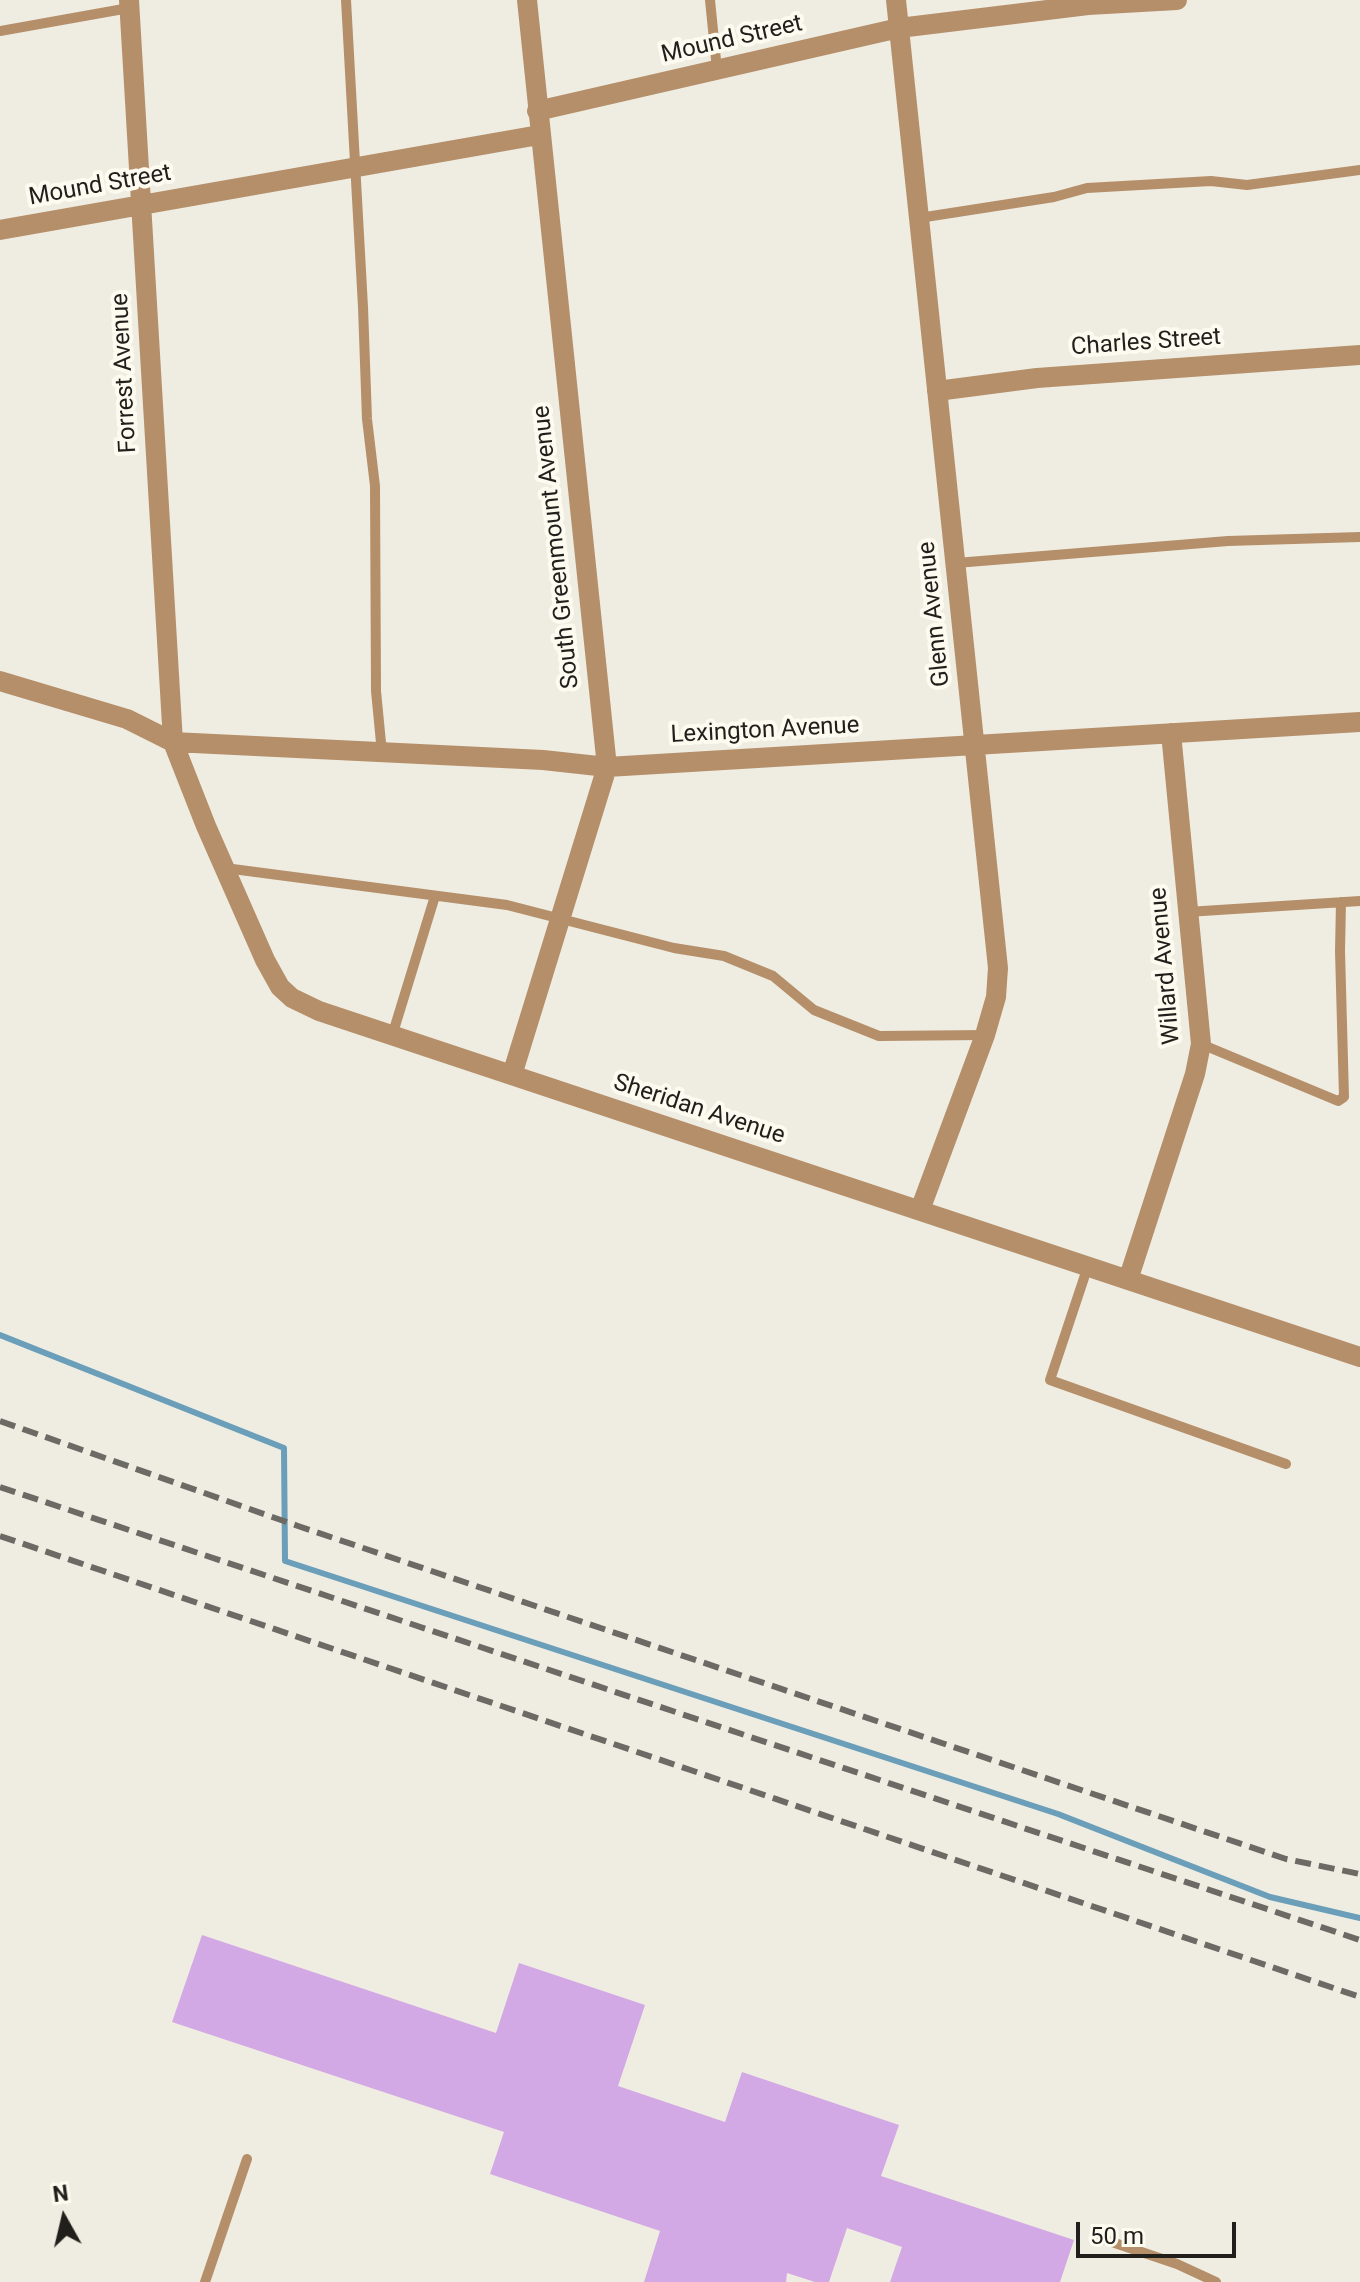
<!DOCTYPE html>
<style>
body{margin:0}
#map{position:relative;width:1360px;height:2282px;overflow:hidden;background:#efede2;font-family:Roboto,sans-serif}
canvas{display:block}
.north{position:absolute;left:24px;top:2178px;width:80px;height:80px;-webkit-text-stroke:6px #fdfaef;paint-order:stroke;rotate:352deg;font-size:22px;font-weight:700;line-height:32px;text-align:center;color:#201f1b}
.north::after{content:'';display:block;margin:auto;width:28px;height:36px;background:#201f1b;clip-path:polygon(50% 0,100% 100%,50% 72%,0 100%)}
.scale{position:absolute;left:1076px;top:2222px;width:160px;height:36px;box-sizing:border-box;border:4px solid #201f1b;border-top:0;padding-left:10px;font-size:24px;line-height:28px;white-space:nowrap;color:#201f1b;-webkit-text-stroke:6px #fdfaef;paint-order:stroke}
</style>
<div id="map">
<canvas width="1360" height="2282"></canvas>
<div class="north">N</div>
<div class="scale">50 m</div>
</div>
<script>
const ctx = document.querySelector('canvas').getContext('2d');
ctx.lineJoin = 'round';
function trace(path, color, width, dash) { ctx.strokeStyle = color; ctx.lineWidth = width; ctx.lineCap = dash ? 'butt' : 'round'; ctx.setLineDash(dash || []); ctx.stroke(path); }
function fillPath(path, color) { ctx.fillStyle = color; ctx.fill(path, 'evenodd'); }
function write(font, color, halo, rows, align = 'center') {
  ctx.font = font + ' Roboto,sans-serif'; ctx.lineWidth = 8; ctx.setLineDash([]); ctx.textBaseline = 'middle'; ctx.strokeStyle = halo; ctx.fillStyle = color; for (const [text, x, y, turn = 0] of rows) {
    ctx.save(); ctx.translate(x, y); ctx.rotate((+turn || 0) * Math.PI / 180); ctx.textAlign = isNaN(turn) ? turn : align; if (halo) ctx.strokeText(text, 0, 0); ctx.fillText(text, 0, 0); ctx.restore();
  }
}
const stream = new Path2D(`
 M0 1335 284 1448 285 1561 1058 1814 1270 1897 1360 1918`);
const building = new Path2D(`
 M202 1935 496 2033 519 1963 645 2005 618 2086 725 2122 742 2072 899 2125 881 2176 1074 2240 1060 2282H890L902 2247 847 2228 829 2282H815L787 2273 786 2282H644L660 2231 490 2174 504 2132 172 2022Z`);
const service = new Path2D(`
 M346 0 363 307 367 419 375 486 376 691 382 753
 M710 0 717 70
 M0 31 129 8
 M919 218 1054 197 1087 188 1211 181 1247 185 1360 170
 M956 563 1228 541 1360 537
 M225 868 507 905 674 948 724 956 773 976 814 1010 879 1036 985 1035
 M1187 912 1360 901
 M392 1036 435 896
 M1201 1044 1338 1101 1344 1097 1340 951 1341 902
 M1088 1266 1050 1380 1286 1464
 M1100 2238 1177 2264 1216 2282
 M205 2282 247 2159`);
const minor = new Path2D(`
 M129 0 173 742 206 826 265 960 280 987 292 998 319 1011 1360 1357
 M896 0 998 968 996 997 985 1035 920 1210
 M537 111 899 28 1088 5 1177 0
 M0 230 539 135
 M937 391 1037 378 1360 355
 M0 681 127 719 173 742 543 760 607 767 1360 722
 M512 1075 607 767 527 0
 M1128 1280 1195 1074 1201 1044 1171 733`);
const rail = new Path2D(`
 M0 1421 298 1526 1286 1859 1360 1874
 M0 1487 1360 1940
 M0 1536 1360 1997`);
const streetNames = [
 ["Mound Street",732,40,-13],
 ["Mound Street",100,186,-10],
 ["Charles Street",1146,343,-4],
 ["Forrest Avenue",125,373,-93],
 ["South Greenmount Avenue",557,547,-96],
 ["Glenn Avenue",935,614,-96],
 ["Lexington Avenue",765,731,-3],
 ["Willard Avenue",1166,966,-95],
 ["Sheridan Avenue",699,1110,18]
];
trace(stream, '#6a9eb9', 6);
fillPath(building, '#d2a9e4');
trace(service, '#b58f6a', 10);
trace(minor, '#b58f6a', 20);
trace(rail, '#6c6a64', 6, [16, 8]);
write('24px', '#201f1b', '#fdfaef', streetNames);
</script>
